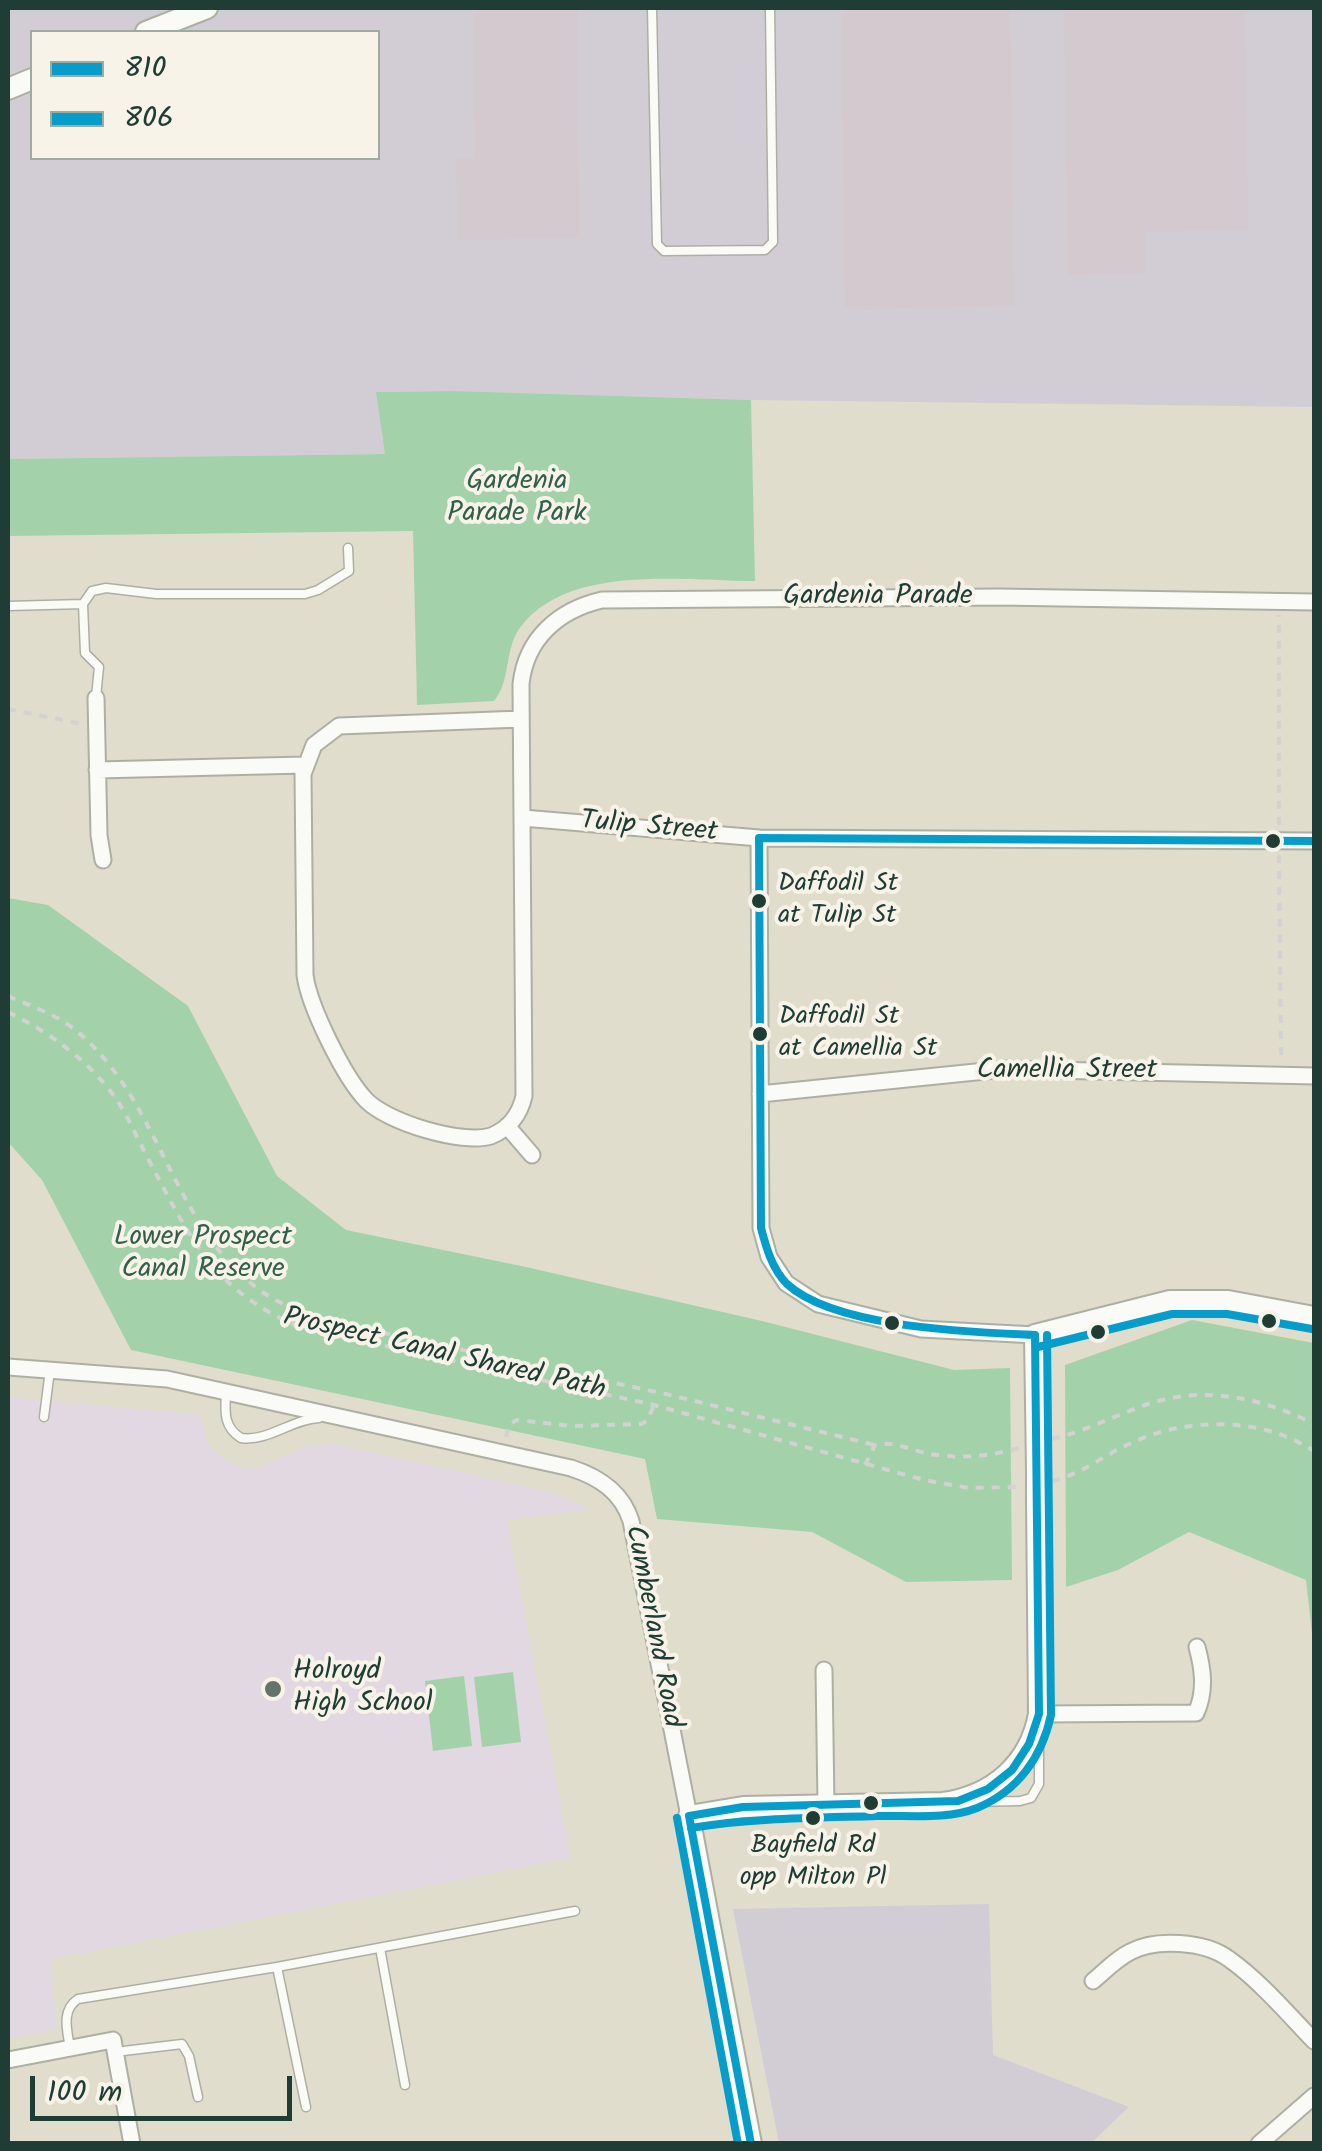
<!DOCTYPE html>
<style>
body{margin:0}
#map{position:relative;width:1322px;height:2151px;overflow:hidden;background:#e1ddcc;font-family:Kalam,sans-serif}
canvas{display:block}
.frame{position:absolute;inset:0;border:10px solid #1f3d34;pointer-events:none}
.legend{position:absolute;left:30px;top:30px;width:350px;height:130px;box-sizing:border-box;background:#f7f3e8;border:2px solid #a1aaa0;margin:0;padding:12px 18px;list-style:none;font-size:30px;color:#1f3d34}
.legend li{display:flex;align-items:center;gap:20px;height:50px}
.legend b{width:50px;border:2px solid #a1aaa0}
.scale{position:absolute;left:30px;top:2076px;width:262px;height:45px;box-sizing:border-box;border:5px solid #1f3d34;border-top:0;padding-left:12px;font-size:30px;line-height:35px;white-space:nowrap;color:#1f3d34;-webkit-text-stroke:8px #f7f3e8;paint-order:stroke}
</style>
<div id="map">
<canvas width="1322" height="2151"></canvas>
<div class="frame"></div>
<ul class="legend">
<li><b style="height:12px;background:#069dca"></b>810</li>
<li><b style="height:12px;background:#069dca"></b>806</li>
</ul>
<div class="scale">100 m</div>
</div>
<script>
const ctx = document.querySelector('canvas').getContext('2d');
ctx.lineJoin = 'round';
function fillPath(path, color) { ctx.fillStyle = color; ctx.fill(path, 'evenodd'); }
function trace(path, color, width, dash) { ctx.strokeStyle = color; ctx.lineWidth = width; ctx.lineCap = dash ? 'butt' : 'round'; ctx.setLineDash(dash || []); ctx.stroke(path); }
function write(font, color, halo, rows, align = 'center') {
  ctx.font = font + ' Kalam,sans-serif'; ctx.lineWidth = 8; ctx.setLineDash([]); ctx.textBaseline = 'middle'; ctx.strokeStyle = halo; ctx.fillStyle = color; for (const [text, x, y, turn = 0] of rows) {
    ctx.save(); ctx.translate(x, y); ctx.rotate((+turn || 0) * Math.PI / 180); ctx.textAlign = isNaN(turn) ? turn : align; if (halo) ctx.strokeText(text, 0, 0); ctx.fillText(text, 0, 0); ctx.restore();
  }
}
const built = new Path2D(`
 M8 1397 201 1415 205 1436 213 1450 225 1460 241 1467H261L307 1446 335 1444 531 1488 561 1496 590 1510 507 1520 571 1858 51 1959 56 2029 8 2039Z`);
const industrial = new Path2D(`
 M8 8H1314V407L751 400 454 391 377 392 386 454 8 459ZM32 32H378V158H32Z
 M989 1904 993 2055 1129 2107 1091 2143H779L733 1909Z`);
const green = new Path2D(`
 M454 391 751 400 755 581C683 581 566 563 519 629 504 652 511 681 494 701L417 705 413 531 8 536V459L385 454 376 392Z
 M8 898 48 905 188 1006 277 1176 346 1230 526 1267 762 1321 954 1370 1010 1368 1012 1580 906 1582 812 1532 657 1519 645 1459 131 1350 42 1180 8 1142Z
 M1192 1320 1314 1343V1651L1306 1580 1189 1532 1118 1570 1066 1587 1065 1365Z
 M513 1672 521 1742 482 1747 474 1677Z
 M464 1676 472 1746 433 1751 425 1681Z`);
const building = new Path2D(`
 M473 8H577L579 238 458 240 456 159H475Z
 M841 8H1010L1014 306 845 309Z
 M1064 8H1245L1248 230 1145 232 1146 273 1068 275Z`);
const path = new Path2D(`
 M8 709 81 724
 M1279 825V615
 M1279 855 1281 1060
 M8 996C28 1005 52 1013 70 1026 161 1094 170 1229 264 1293 281 1305 301 1311 320 1319L670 1395 875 1445
 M8 1012C48 1032 83 1056 111 1092 125 1110 135 1133 145 1153 188 1233 210 1290 300 1327L654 1405 924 1480 969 1488 1018 1487
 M506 1437 510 1424 517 1420 572 1426 641 1424 647 1421 654 1405
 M1052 1439C1086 1431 1116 1415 1148 1404 1205 1385 1263 1398 1314 1424
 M865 1465 875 1445C893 1440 913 1451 930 1454 960 1459 991 1456 1019 1448
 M1052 1481C1082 1474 1102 1456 1129 1444 1186 1417 1260 1416 1314 1451`);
const service = new Path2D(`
 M652 8 657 244 664 251 765 250 773 242 770 8
 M83 604 92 591 106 588 156 594H305L318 590 349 571 348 548
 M8 606 83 604 85 653 99 667 96 697
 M226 1392C225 1411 223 1427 241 1438 268 1442 292 1419 319 1418
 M44 1417 50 1370
 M973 1802 1020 1801 1031 1798 1039 1784V1738
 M380 1948 405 2085
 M277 1967 306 2107
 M70 2048C67 2030 61 2010 78 1999L277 1967 575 1911
 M115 2052 182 2044 189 2056 198 2097`);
const minor = new Path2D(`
 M96 698 99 835 103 860
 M521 719 339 726 314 745 303 774 305 975C309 1006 344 1077 366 1100 387 1122 462 1145 491 1136 509 1129 520 1114 524 1096L521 684C526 638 559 610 602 600L999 597 1314 602
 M97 770 304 765
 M523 818 759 838 1314 841
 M759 838 761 1228 769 1257 786 1283 818 1304 921 1329 1035 1335
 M760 1094 1005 1069 1314 1076
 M507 1126 532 1155
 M8 1367 167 1379 571 1468C599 1477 622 1492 631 1521L689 1816
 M824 1670 826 1806
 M1039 1714 1196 1713C1206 1691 1203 1669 1197 1647
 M1093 1981C1105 1971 1116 1959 1130 1952 1155 1938 1205 1941 1229 1959 1260 1981 1288 2014 1314 2041
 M8 2060 113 2040 132 2144
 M1259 2144 1314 2096`);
const tertiary = new Path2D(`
 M146 32 207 8
 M8 89 32 79
 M1037 1471 1035 1335 1170 1301H1228L1314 1317
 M751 2144 689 1816 743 1807 943 1803C993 1796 1030 1764 1039 1714L1037 1500`);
const tertiaryBridge = new Path2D(`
 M1037 1471V1500`);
const bus1 = new Path2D(`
 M759 838 761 1228C766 1247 772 1269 787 1284 835 1328 971 1332 1035 1335
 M759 838 1314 841
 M689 1816 743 1807 958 1801 988 1789 1012 1770 1029 1744 1039 1714 1035 1335
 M689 1816 751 2144`);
const bus2 = new Path2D(`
 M1038 1347 1172 1314H1227L1312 1329
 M677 1818 738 2144
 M691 1828C753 1818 814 1818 877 1816 909 1815 947 1820 977 1808 1018 1791 1042 1757 1051 1715L1047 1335`);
const markers = [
 [1273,841,9,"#1f3d34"],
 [759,901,9,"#1f3d34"],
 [760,1034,9,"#1f3d34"],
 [1269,1321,9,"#1f3d34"],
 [892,1323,9,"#1f3d34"],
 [1098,1332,9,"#1f3d34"],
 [273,1689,10,"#637569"],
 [871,1803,9,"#1f3d34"],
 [813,1818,9,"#1f3d34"]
];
const busNames = [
 ["Daffodil St",778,886],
 ["at Tulip St",778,918],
 ["Daffodil St",779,1019],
 ["at Camellia St",779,1051],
 ["Bayfield Rd",813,1848,"center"],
 ["opp Milton Pl",813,1880,"center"]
];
const parkNames = [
 ["Gardenia",517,483],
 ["Parade Park",517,515],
 ["Lower Prospect",203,1239],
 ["Canal Reserve",203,1271]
];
const streetNames = [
 ["Gardenia Parade",878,598],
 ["Tulip Street",649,829,5],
 ["Camellia Street",1067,1072],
 ["Prospect Canal Shared Path",444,1356,13],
 ["Cumberland Road",651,1627,79]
];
const poiNames = [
 ["Holroyd",293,1673],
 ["High School",293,1705]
];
fillPath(built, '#e1d8e2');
fillPath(industrial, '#d2cdd4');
fillPath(green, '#a3d2aa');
fillPath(building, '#d4c9ce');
trace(service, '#aeafa3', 11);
trace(minor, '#aeafa3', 19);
trace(tertiary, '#aeafa3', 24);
trace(path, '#d2d2ce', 4, [8, 8]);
trace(service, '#fafaf7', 8);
trace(minor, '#fafaf7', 15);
trace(tertiary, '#fafaf7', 20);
trace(tertiaryBridge, '#aeafa3', 24, []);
trace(tertiaryBridge, '#fafaf7', 20);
trace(bus1, '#069dca', 8);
trace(bus2, '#069dca', 8);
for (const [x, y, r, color] of markers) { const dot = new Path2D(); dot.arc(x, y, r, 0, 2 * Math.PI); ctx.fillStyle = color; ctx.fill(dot); trace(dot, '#f7f3e8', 4); }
write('26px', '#1f3d34', '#f7f3e8', busNames, 'left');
write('28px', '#33604a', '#f7f3e8', parkNames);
write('28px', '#1f3d34', '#f7f3e8', streetNames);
write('28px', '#1f3d34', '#f7f3e8', poiNames, 'left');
</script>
